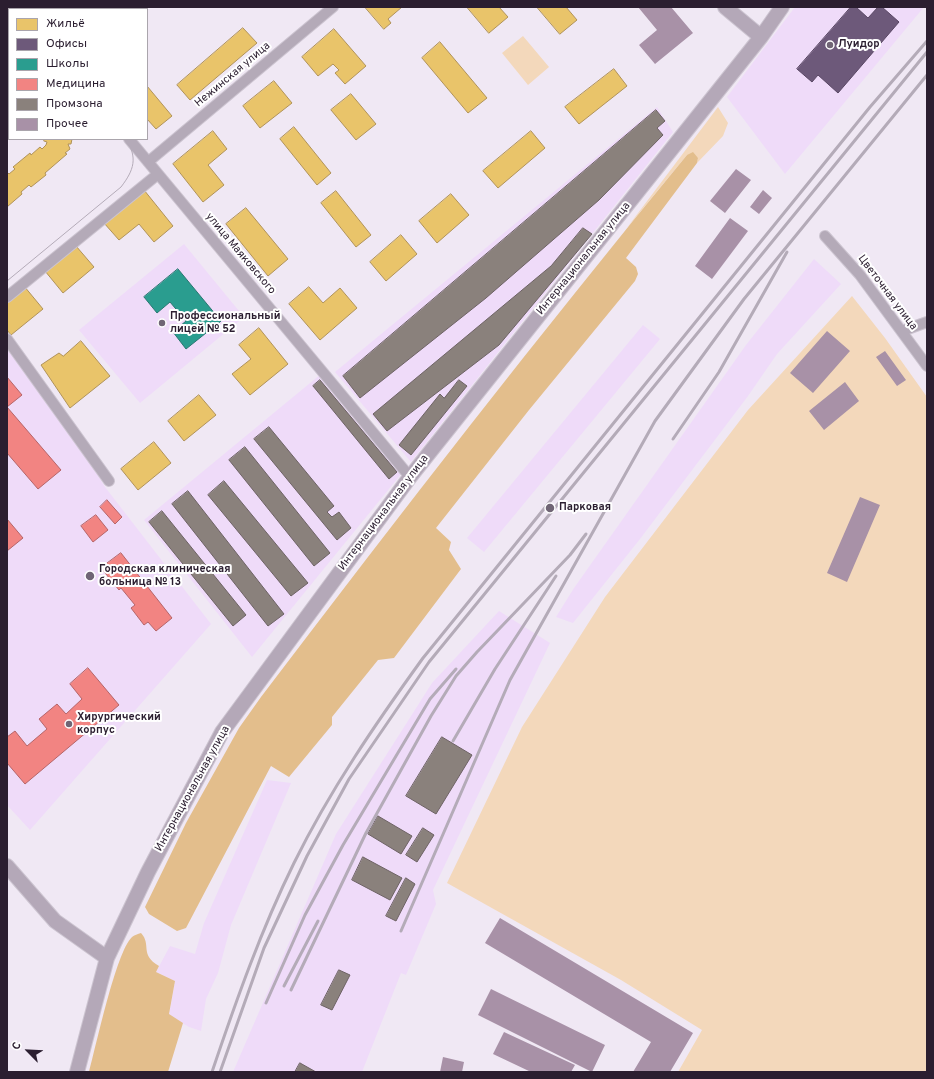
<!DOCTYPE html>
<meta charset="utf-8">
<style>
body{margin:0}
#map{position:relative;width:934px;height:1079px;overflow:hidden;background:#f0e8f4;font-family:Overpass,sans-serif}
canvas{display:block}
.frame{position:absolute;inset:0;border:8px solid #2b1e30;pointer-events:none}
.legend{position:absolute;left:8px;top:8px;width:140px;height:132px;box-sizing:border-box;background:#fff;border:1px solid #aaa5ac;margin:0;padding:5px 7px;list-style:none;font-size:12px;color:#2b1e30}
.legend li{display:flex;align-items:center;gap:8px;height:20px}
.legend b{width:20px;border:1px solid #aaa5ac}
.north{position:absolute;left:8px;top:1031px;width:40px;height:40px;-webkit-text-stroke:3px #fff;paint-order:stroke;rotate:294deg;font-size:11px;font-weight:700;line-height:16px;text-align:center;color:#2b1e30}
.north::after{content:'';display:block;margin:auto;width:14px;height:18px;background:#2b1e30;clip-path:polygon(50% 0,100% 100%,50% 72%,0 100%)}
</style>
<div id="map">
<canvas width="934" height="1079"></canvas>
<div class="frame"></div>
<ul class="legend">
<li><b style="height:11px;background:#e9c46a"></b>Жильё</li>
<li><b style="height:11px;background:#6d597a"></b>Офисы</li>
<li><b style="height:11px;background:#2a9d8f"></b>Школы</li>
<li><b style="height:11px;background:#f28482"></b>Медицина</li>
<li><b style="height:11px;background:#8a817c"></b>Промзона</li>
<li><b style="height:11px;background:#a891a7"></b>Прочее</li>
</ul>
<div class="north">С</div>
</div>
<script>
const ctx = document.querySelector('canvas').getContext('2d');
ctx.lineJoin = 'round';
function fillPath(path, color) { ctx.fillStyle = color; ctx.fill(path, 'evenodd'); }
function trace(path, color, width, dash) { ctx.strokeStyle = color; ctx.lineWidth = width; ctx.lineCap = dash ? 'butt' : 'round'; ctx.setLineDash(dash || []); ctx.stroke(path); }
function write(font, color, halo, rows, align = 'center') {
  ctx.font = font + ' Overpass,sans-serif'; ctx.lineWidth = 4; ctx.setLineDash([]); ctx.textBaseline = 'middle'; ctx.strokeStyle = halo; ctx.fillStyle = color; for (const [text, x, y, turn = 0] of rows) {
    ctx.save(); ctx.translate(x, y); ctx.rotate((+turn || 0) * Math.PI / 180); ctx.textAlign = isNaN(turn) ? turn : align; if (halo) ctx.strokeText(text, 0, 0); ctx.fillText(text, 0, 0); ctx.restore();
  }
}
const built = new Path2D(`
 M795 7H924L785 174 727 97Z
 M657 107 673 132 411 462 335 372Z
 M184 244 244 317 140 403 79 330Z
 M814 259 841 284 777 354 748 396 640 539 573 623 556 617 574 588 746 345Z
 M643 325 660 339 484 552 467 538Z
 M7 341 103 465 99 477 105 487 211 624 30 830 7 805Z
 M321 374 402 473 252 657 144 520Z
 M499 611 550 643 433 890 436 904 406 975 401 973 362 1072H233L336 834 432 683Z
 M267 780 291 783 231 925 218 973 206 999 201 1031 189 1027 169 1015 175 981 156 972 170 946 195 954 204 923Z`);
const green = new Path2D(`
 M523 36 549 67 528 85 502 53Z
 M718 107 728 123 723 136 697 163 698 158 687 155 626 229Z
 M852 296 885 338 927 397V1072H678L702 1030 621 980 447 883 522 727 605 597 748 410Z`);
const forest = new Path2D(`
 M693 152 698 158 697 163 626 258 636 267 638 274 635 281 529 410 436 528 451 542 449 550 461 569 394 658 378 660 332 717V725L289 777 271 766 186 928 177 931 149 914 145 907 186 823 239 728 261 697C400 514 541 332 687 155Z
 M141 933C152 945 139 954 159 966L156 972 175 981 169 1014 183 1023 168 1072H89C96 1047 116 952 132 937 134 935 138 934 141 933Z`);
const homes = new Path2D(`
 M365 7H402L388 19 391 23 384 29Z
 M467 7H499L508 17 489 33Z
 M537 7H566L577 20 560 34Z
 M243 28 257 43 190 100 177 85Z
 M334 29 366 66 345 84 335 73 339 70 333 64 318 76 302 57Z
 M440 42 487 98 468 113 422 58Z
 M7 45 9 48V79L7 81Z
 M614 69 627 86 579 124 565 107Z
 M274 81 292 103 260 128 243 106Z
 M147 86 172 116 156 129 147 119Z
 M351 94 376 124 356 140 331 110Z
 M294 127 331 173 317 185 280 139Z
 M213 131 227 149 208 165 224 185 203 202 173 164Z
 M531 131 545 148 498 188 483 171Z
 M45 139H72L71 144H68L70 149 65 153 67 154 45 173 46 175 31 187 29 185 21 192 22 194 7 207V172L9 174 15 169 13 167 30 153 31 155 40 147 42 149 46 145 47 142 44 141Z
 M144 190 173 226 154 242 139 224 119 240 104 223Z
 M336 191 371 235 356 247 321 203Z
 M451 194 469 215 437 243 419 221Z
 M246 208 288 259 268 276 226 224Z
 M401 235 417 254 386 281 370 262Z
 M76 246 94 267 63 293 45 271Z
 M24 286 43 309 11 335 7 330V300Z
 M309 287 323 303 340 288 357 308 320 340 289 304Z
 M259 328 288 364 250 395 232 374 251 359 239 345Z
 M81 341 110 376 70 408 41 365 59 353 63 356Z
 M199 395 216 415 184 441 168 421Z
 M154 442 171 463 138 490 121 469Z`);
const offices = new Path2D(`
 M851 7H856L868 18 878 7H882L899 22 838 93 818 75 812 82 797 69Z`);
const schools = new Path2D(`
 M178 269 221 321 186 349 173 332 186 321 170 302 157 313 144 297Z`);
const health = new Path2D(`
 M7 377 22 395 7 407 61 470 38 489 7 453Z
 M107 500 122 517 115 524 100 507Z
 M96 515 108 530 93 542 81 526Z
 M7 519 23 538 7 551Z
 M121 553 172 618 156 631 148 622 144 625 131 608 135 605 121 588 119 590 101 568Z
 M88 668 119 705 25 784 7 763V737L15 731 27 746 47 729 39 719 57 704 66 714 82 699 70 684Z`);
const industry = new Path2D(`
 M656 110 665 121 657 128 663 135 599 200 486 298 360 398 343 376Z
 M583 228 592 234 499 345 387 431 373 414 551 266Z
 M320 380 397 472 389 479 313 386Z
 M459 380 467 386 411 455 399 445 440 394 444 398Z
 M269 427 334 506 327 512 332 517 339 512 351 528 337 540 254 439Z
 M245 447 330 553 314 566 229 460Z
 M224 481 308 583 291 596 208 495Z
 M188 491 284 614 268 626 172 504Z
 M162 511 246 615 233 626 149 522Z
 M442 737 472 755 436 814 406 796Z
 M378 816 412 836 401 854 368 834Z
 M423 828 434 835 417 862 406 855Z
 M363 857 402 878 390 900 352 880Z
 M406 878 415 884 396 921 386 916Z
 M339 970 350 975 332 1010 321 1005Z
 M300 1063 316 1072H295Z`);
const building = new Path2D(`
 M638 7H671L693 33 655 64 639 45 657 30Z
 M736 169 751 180 725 213 710 201Z
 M763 190 772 198 759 214 750 207Z
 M730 218 748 231 712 279 695 266Z
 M827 331 850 351 813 393 790 373Z
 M885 351 906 380 897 386 876 357Z
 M845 382 859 401 824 430 809 411Z
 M860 497 880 505 847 582 827 573Z
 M500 918 693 1033 670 1072H633L651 1042 485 943Z
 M491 989 605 1045 592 1072 478 1015Z
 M504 1032 575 1065 571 1072H531L493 1054Z
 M443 1057 464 1062 462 1072H440Z`);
const street = new Path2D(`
 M19 7 21 9
 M129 139 410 477
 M148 162 333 7
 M825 236 860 275 927 366
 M7 297 158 174
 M902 331 927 322
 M7 339 109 481`);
const secondary = new Path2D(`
 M725 7 761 37
 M7 866 55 921 107 958
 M77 1072 107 958 148 872 222 732 410 477 761 37 782 7`);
const tram = new Path2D(`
 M10 7 12 9
 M7 281 121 187C134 170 138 158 126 139`);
const rail = new Path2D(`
 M673 439 719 372 787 252
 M453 741 495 669 556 576
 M401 931 510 680 655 421 744 299 927 75
 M284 986 318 921
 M291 990 366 833 431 716 456 676 477 652 570 555 586 534
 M266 1003 305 915 343 845 430 699 456 669
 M212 1072C236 1001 261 930 294 863 330 790 376 723 423 658L870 107 927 41
 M220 1072 264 948 307 856 349 779 429 662 927 52`);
const markers = [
 [830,45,4,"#706575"],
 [162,323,4,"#706575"],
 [550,508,5,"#706575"],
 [90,576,5,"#706575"],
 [69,724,4,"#706575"]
];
const poiNames = [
 ["Луидор",838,45],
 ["Профессиональный",170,317],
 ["лицей № 52",170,330],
 ["Парковая",559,508],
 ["Городская клиническая",99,570],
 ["больница № 13",99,583],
 ["Хирургический",77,718],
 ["корпус",77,731]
];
const streetNames = [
 ["Нежинская улица",233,75,-40],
 ["улица Маяковского",240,254,50],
 ["Интернациональная улица",584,259,-51],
 ["Цветочная улица",887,293,53],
 ["Интернациональная улица",384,513,-53],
 ["Интернациональная улица",193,789,-61]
];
fillPath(built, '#efdbf9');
fillPath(green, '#f3d8bb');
fillPath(forest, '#e3be8c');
fillPath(homes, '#e9c46a');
trace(homes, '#b09259', 1);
fillPath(offices, '#6d597a');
trace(offices, '#594764', 1);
fillPath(schools, '#2a9d8f');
trace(schools, '#2a7772', 1);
fillPath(health, '#f28482');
trace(health, '#b66569', 1);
fillPath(industry, '#8a817c');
trace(industry, '#6e6365', 1);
fillPath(building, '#a891a7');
trace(street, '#ccc4d0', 12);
trace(secondary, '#ccc4d0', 16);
trace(street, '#b4aab8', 10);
trace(secondary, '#b4a8b8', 14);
trace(tram, '#b4abb8', 1);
trace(rail, '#b4abb8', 3);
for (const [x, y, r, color] of markers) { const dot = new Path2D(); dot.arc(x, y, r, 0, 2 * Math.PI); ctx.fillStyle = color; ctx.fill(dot); trace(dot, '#fff', 1.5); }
write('bold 11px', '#2b1e30', '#fff', poiNames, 'left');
write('11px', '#2b1e30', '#fff', streetNames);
</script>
